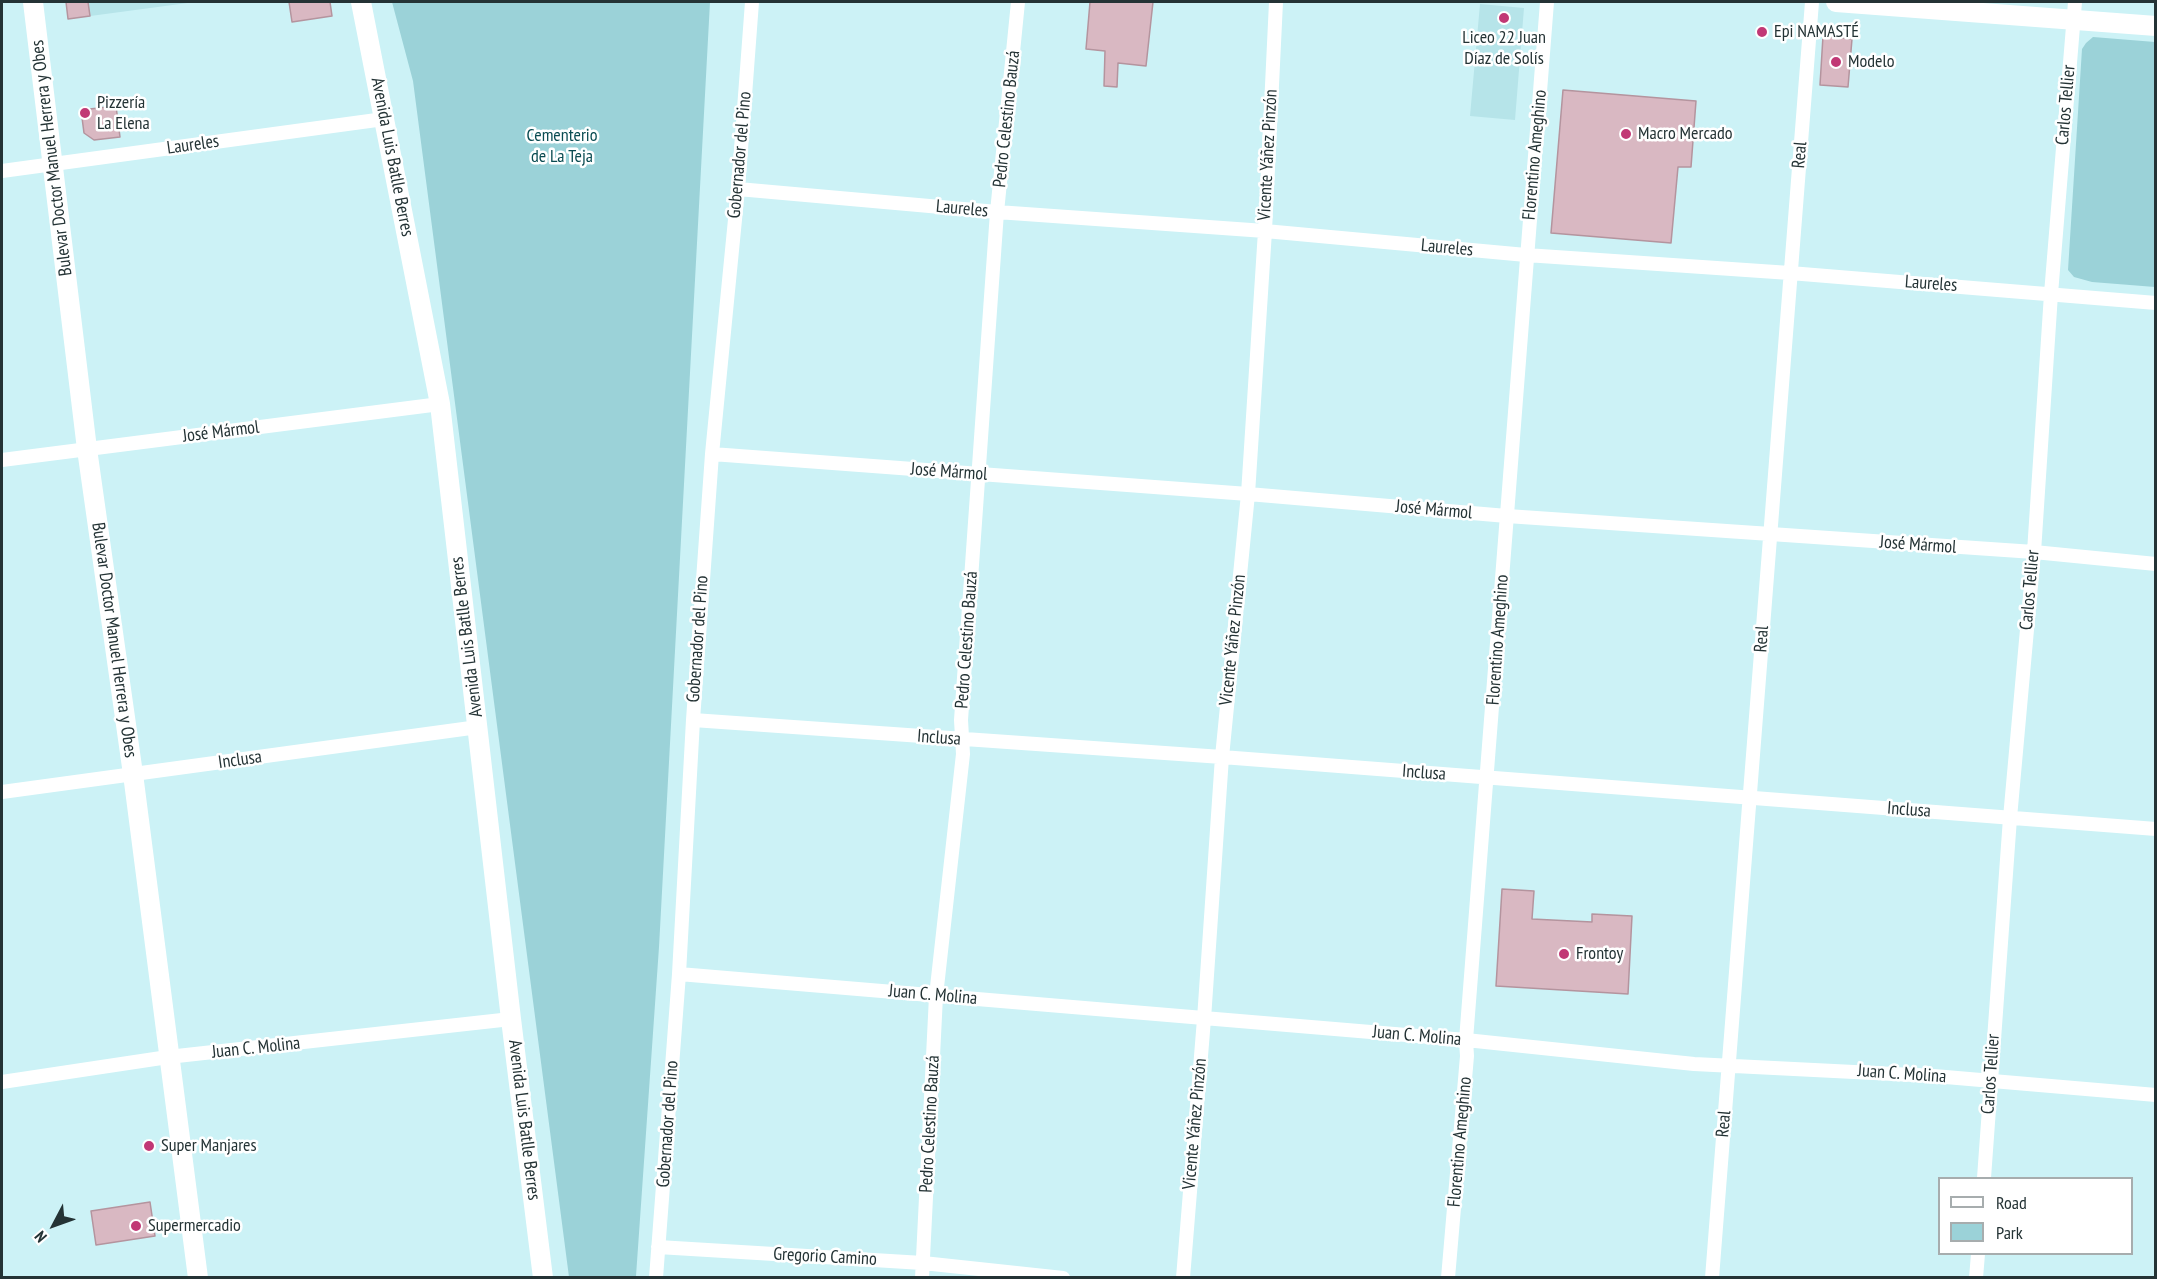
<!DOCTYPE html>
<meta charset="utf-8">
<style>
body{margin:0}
#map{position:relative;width:2157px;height:1279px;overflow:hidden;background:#ccf2f6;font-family:"PT Sans Narrow",sans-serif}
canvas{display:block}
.frame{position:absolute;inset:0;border:3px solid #243335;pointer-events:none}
.legend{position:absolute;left:1938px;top:1177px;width:195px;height:78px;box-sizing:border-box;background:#fff;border:2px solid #a7adae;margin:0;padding:8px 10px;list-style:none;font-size:18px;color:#243335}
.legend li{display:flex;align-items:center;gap:12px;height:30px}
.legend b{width:30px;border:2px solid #a7adae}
.north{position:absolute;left:24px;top:1195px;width:60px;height:60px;-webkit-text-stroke:4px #fff;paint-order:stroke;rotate:229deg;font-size:16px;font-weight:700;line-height:24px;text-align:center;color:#243335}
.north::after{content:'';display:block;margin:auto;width:21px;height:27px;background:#243335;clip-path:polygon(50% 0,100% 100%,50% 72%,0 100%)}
</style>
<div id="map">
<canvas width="2157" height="1279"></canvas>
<div class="frame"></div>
<ul class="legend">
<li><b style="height:8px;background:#fff"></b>Road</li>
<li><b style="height:16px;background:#9bd2d8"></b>Park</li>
</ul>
<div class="north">N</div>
</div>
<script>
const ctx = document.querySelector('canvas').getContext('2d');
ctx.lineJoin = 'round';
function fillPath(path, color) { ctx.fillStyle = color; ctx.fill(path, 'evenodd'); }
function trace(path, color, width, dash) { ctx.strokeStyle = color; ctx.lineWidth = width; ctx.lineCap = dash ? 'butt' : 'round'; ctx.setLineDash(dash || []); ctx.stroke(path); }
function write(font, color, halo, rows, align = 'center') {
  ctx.font = font + ' "PT Sans Narrow",sans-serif'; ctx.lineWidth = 5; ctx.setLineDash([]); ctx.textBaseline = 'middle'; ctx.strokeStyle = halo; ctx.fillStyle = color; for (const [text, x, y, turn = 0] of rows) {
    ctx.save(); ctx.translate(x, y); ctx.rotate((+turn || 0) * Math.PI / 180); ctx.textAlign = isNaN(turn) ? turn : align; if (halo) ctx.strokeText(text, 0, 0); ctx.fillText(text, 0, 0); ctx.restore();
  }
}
const built = new Path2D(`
 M66 2H195L68 19Z
 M1480 4 1524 8 1515 120 1470 116Z`);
const green = new Path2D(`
 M392 2H710L659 947 636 1276 569 1277 413 81Z
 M2093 37 2155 42V287L2092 282 2074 277 2068 270 2082 49 2086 43Z`);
const building = new Path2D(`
 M66 2H88L90 16 68 19Z
 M289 2H330L332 16 292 22Z
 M1090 2H1153L1146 66 1118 63 1117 87 1104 86 1105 51 1086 49Z
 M1823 36 1852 39 1848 87 1820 85Z
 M1563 90 1696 101 1691 167H1678L1671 243 1551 233Z
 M116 106 120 137 94 140 84 133 81 110Z
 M1502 889 1534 891 1532 919 1592 922V914L1632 916 1628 994 1496 986Z
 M150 1202 155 1236 96 1245 91 1211Z`);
const street = new Path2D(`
 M2 171 384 119
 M738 189 997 212 1265 231 1526 255 1790 273 2156 303
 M712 454 1248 494 1507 516 2034 552 2156 564
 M2 460 440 404
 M693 720 1222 757 2156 829
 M2 792 478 727
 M679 974 1466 1040 1694 1064 1934 1076 2156 1095
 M2 1082 168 1057 511 1019
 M1984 1178 2010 818 2034 552 2051 294 2075 2
 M658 1247 923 1263 1063 1278
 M656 1278 679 974 693 720 712 454 738 189 752 2
 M922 1278 936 996 963 754 961 720 997 212 1018 2
 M1183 1278 1204 1019 1222 757 1248 494 1265 231 1276 2
 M1448 1278 1467 1056 1466 1040 1547 2
 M1712 1278 1812 2
 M1976 1278 1978 1254`);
const secondary = new Path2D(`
 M33 2 87 449 133 774 198 1278
 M361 2 440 404 511 1019 543 1278
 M1836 2 2156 26`);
const markers = [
 [1504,18,6,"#c13875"],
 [1762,32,6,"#c13875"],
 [1836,62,6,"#c13875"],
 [85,113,6,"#c13875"],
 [1626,134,6,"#c13875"],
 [1564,954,6,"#c13875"],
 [149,1146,6,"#c13875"],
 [136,1226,6,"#c13875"]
];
const poiNames = [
 ["Epi NAMASTÉ",1774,32],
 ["Liceo 22 Juan",1504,38,"center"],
 ["Díaz de Solís",1504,59,"center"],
 ["Modelo",1848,62],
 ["Pizzería",97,103],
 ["La Elena",97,124],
 ["Macro Mercado",1638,134],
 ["Frontoy",1576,954],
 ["Super Manjares",161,1146],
 ["Supermercadio",148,1226]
];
const streetNames = [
 ["Carlos Tellier",2066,105,-85],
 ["Pedro Celestino Bauzá",1007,119,-84],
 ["Laureles",193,145,-8],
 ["Gobernador del Pino",740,155,-85],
 ["Vicente Yáñez Pinzón",1268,155,-87],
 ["Florentino Ameghino",1535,155,-85],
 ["Real",1800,155,-85],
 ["Avenida Luis Batlle Berres",392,157,79],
 ["Bulevar Doctor Manuel Herrera y Obes",52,158,-97],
 ["Laureles",962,209,5],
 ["Laureles",1447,248,5],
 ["Laureles",1931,284,4],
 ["José Mármol",221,432,-7],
 ["José Mármol",949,472,4],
 ["José Mármol",1434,510,5],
 ["José Mármol",1918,545,4],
 ["Carlos Tellier",2030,590,-85],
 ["Avenida Luis Batlle Berres",467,637,-97],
 ["Gobernador del Pino",698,639,-86],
 ["Real",1762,639,-86],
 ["Bulevar Doctor Manuel Herrera y Obes",114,640,82],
 ["Pedro Celestino Bauzá",967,640,-86],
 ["Vicente Yáñez Pinzón",1233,640,-84],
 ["Florentino Ameghino",1498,640,-86],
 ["Inclusa",939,738,4],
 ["Inclusa",240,760,-8],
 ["Inclusa",1424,773,4],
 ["Inclusa",1909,810,4],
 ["Juan C. Molina",933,995,5],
 ["Juan C. Molina",1417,1036,5],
 ["Juan C. Molina",256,1048,-6],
 ["Juan C. Molina",1902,1074,4],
 ["Carlos Tellier",1991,1074,-86],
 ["Avenida Luis Batlle Berres",524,1120,83],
 ["Gobernador del Pino",668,1124,-86],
 ["Pedro Celestino Bauzá",930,1124,-87],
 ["Vicente Yáñez Pinzón",1195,1124,-85],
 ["Real",1724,1124,-85],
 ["Florentino Ameghino",1460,1142,-85],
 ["Gregorio Camino",825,1257,3]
];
const parkNames = [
 ["Cementerio",562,136],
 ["de La Teja",562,157]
];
fillPath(built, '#b6e4e9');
fillPath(green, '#9bd2d8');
fillPath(building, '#d9b8c2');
trace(building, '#b4949e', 1.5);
trace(street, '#fff', 14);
trace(secondary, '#fff', 20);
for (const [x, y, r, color] of markers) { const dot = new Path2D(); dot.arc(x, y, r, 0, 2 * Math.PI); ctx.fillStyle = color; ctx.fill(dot); trace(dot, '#fff', 2); }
write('18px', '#243335', '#fff', poiNames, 'left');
write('18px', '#243335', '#fff', streetNames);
write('18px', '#094b51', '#fff', parkNames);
</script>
